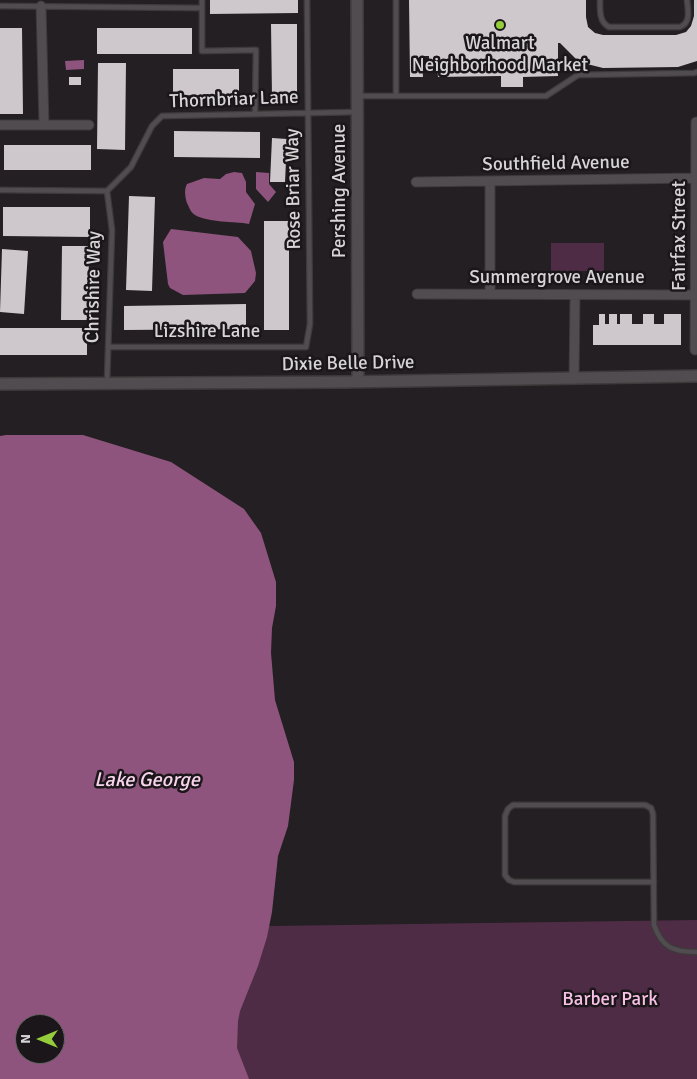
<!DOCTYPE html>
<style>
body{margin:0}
#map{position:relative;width:697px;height:1079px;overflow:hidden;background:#231f22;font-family:Signika,sans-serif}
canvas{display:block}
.north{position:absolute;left:15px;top:1014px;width:50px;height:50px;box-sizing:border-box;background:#1a1619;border:1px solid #666264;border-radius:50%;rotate:270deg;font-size:14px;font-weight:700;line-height:20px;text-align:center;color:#d7d4d5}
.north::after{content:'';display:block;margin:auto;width:18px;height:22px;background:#94cc3c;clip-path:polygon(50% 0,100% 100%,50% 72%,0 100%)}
</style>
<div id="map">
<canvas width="697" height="1079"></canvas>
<div class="north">N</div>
</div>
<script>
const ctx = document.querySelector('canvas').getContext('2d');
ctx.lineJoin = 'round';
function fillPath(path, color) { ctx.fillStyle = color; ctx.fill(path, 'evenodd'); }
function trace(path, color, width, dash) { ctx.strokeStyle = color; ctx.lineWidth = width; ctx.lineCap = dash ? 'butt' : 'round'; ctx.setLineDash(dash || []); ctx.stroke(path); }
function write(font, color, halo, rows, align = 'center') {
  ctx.font = font + ' Signika,sans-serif'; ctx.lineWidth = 5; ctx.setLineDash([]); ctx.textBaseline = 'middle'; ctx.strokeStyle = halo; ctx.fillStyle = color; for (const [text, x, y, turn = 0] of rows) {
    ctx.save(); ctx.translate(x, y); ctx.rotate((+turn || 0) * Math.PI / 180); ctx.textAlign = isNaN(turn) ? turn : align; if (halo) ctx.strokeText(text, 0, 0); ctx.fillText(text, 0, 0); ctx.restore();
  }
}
const green = new Path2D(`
 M551 243H604V271H551Z
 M697 920V1079H61L59 929Z`);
const water = new Path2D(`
 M84 60V69L66 70 65 61Z
 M234 172 242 173 246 182V192L255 204 249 224C234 221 209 223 195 215 191 213 189 207 187 203 185 197 184 189 187 184L204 178 220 179 226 174Z
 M256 172 269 173V184L276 192 268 202 256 189Z
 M171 229 238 237 251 251 256 273 255 281 245 293 183 295 170 288 168 284 163 242Z
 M6 435H83L171 462 244 509 261 533 276 582V606L272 628 271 653 275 700 294 762V780L288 826 278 856 272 912 267 937 258 966 240 1011 238 1021 237 1048 249 1079H0V436ZM25 1024H55V1054H25Z`);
const building = new Path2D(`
 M210 0H298V13L210 14Z
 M409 0H586V17L588 27 595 33 603 35H676L686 32 691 26 694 16V0H697V61L678 67 603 68 579 62 560 43H558V76L523 77V87H501V76L438 77 437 64H429V56H422L423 77H410Z
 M271 24H297V97L272 98Z
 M0 28H22L23 114H0Z
 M97 28H192V54H97Z
 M98 63H126L125 150 97 149Z
 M173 69H239V96L173 95Z
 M69 77H81V85H69Z
 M174 131 260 132V158L174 157Z
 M272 138 287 139 285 182H270Z
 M4 145H91V170H4Z
 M129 196 155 197 152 291 126 290Z
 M3 207H90V237L3 236Z
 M264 221H289V330H264Z
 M62 246H89L88 320H61Z
 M2 249 28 251 24 314 0 312Z
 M246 304V329L124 330V306Z
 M599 314H605V324H609V314H617V324H620V314H632V324H643V314H654V324H664V314H681V345H593V325H599Z
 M0 328H87V355H0Z`);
const service = new Path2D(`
 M396 0V96
 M600 0C600 10 599 22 609 27H680C691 23 688 10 687 0
 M0 6 202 8V0
 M202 8V51L256 50 255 114
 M359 96H546L578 75 694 73 697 72
 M0 190 107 191 131 167 152 126 162 116 357 112
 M107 191 112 230 107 382
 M108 347H306L310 324 307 0
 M654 882H514L509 880 505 875V816L508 809 513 805H645L651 808 653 814 654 925C662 948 674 952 697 952`);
const minor = new Path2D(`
 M41 6 44 125
 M0 125H89
 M416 182 696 178
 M417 294 696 295
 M490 294V181
 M695 350 696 122
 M574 379 575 295`);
const tertiary = new Path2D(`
 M357 0 358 382
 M0 384 346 382 697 376`);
const markers = [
 [500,25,5,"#94cc3c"]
];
const poiNames = [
 ["Walmart",500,44],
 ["Neighborhood Market",500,66]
];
const streetNames = [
 ["Thornbriar Lane",234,100,-2],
 ["Southfield Avenue",556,164,-1],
 ["Rose Briar Way",294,189,-91],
 ["Pershing Avenue",340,191,-90],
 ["Fairfax Street",680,236,-90],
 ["Summergrove Avenue",557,278],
 ["Chrishire Way",94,287,-89],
 ["Lizshire Lane",207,332],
 ["Dixie Belle Drive",348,364,-1]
];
const parkNames = [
 ["Barber Park",610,1000]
];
const waterNames = [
 ["Lake George",147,781]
];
fillPath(green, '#4f2c45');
fillPath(water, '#8e547d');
fillPath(building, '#cec8cc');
trace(service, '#3d3a3b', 7);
trace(minor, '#3d3a3b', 11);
trace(tertiary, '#3d3a3b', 14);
trace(service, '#514c4f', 4.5);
trace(minor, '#514c4f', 9);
trace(tertiary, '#514c4f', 11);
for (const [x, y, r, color] of markers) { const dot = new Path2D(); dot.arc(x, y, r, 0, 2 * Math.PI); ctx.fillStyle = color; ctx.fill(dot); trace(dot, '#1a1619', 2); }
write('19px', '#d7d4d5', '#1a1619', poiNames);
write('19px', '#d7d4d5', '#1a1619', streetNames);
write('19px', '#f6c1e4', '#1a1619', parkNames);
write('italic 20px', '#f9d5ed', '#1a1619', waterNames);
</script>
